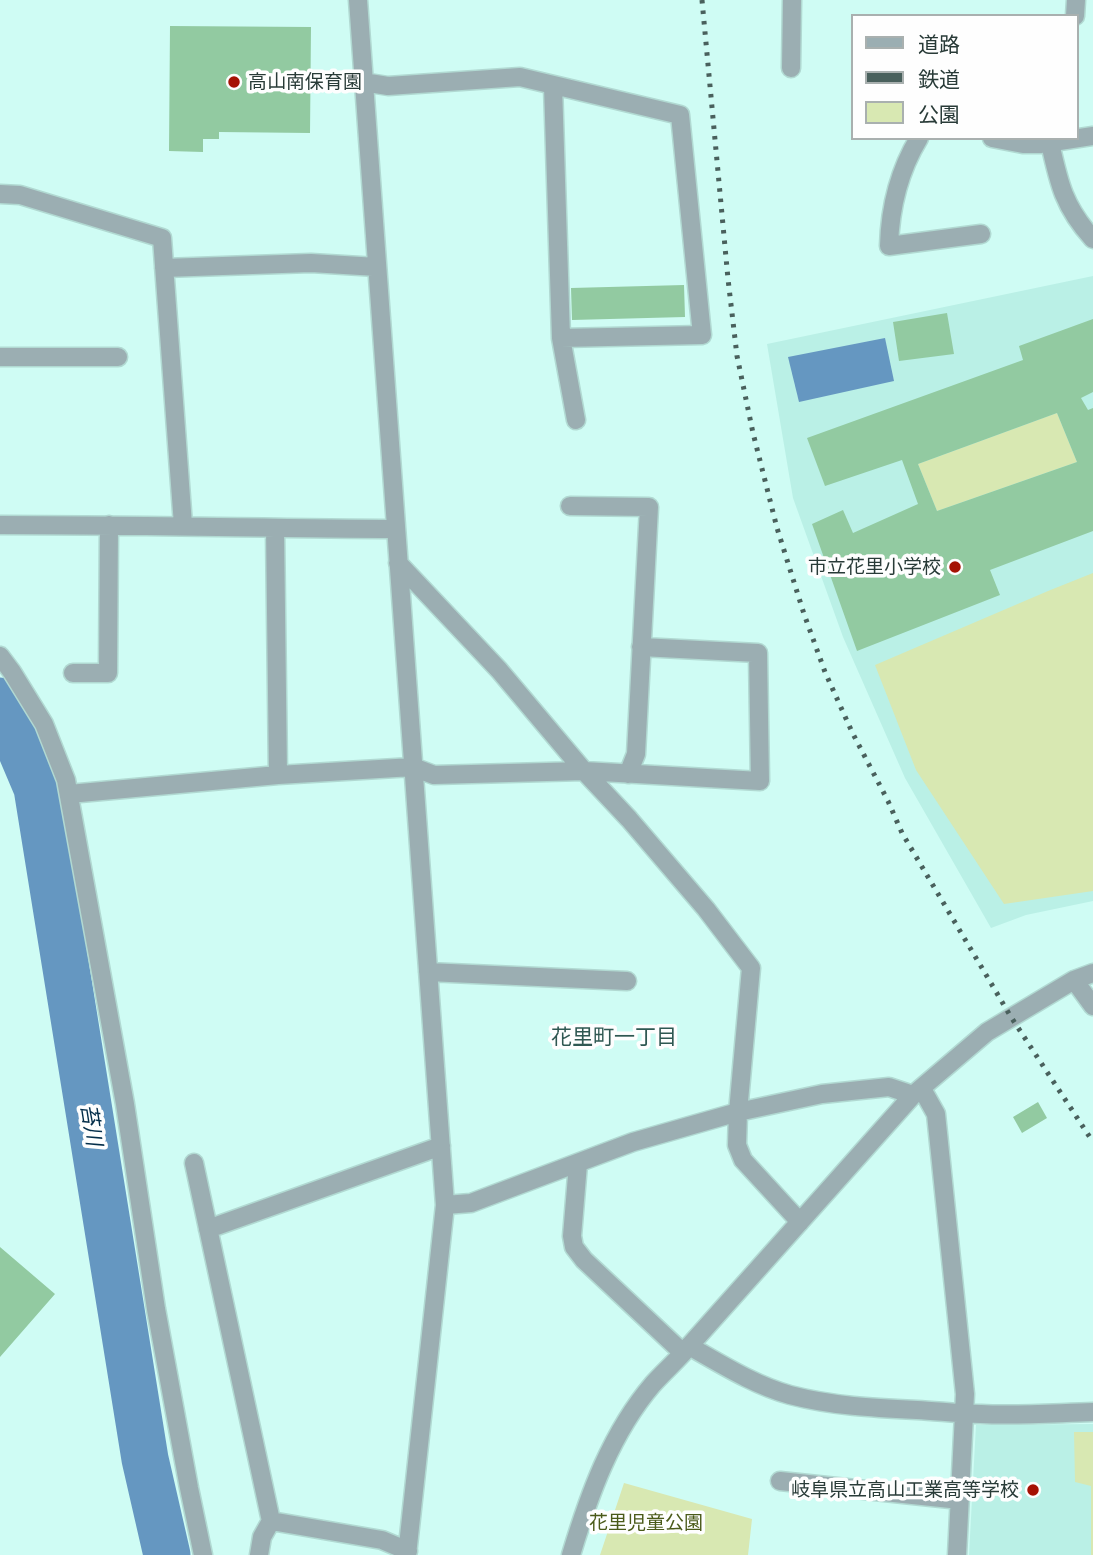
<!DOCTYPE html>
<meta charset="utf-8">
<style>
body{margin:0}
#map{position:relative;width:1093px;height:1555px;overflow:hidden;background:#cffcf4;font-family:"Public Sans","Noto Sans JP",sans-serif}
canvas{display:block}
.legend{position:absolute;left:851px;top:14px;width:228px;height:126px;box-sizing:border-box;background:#fefefe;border:2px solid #a9b0af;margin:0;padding:9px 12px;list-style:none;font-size:21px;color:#293b38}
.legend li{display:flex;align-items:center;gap:14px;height:35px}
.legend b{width:35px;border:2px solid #a9b0af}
</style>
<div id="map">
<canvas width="1093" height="1555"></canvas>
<ul class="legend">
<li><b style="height:9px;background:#9baeb2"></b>道路</li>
<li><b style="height:9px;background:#49605c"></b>鉄道</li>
<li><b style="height:19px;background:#d8e8b2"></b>公園</li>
</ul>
</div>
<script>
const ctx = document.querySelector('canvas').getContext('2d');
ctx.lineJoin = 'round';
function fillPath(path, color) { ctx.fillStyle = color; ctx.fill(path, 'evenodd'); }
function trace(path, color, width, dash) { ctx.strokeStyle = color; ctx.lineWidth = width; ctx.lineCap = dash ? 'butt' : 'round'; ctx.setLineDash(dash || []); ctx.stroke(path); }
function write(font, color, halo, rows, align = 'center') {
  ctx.font = font + ' "Public Sans","Noto Sans JP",sans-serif'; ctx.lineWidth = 7; ctx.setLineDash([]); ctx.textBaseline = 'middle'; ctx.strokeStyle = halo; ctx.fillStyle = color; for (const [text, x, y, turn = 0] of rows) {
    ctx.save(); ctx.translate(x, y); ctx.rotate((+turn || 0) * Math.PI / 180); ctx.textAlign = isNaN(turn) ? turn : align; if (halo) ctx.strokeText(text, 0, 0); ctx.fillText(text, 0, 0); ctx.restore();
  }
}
const built = new Path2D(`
 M1093 276V901L1026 915 991 928 905 778 843 637 793 498 767 344Z
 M1093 1424V1555H969L976 1425Z`);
const green = new Path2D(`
 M1057 413 1077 462 937 511 918 464Z
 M1093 573V891L1004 904 916 770 875 665 1048 591Z
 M1074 1432H1093V1555H1091V1486L1075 1482Z
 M624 1483 752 1519 748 1555H600Z`);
const water = new Path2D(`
 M885 338 894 381 799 402 788 357Z`);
const river = new Path2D(`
 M0 701 37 788 145 1459 167 1555`);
const building = new Path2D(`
 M170 26 311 27 310 133 219 132V139H203V152L169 151Z
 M684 285 685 317 572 320 571 288Z
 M947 313 954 354 899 361 893 322Z
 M1093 319V392L1081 398 1088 410 1093 408V531L990 570 1000 595 857 651 812 524 843 510 853 533 918 504 902 460 825 486 807 438 1023 360 1019 346ZM1057 413 1077 462 937 511 918 464Z
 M1038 1102 1047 1118 1022 1133 1013 1117Z
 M0 1247 55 1294 0 1357Z`);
const minor = new Path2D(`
 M358 0 445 1205 407 1555
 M1075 16 1076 0
 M791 68 792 0
 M363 82 388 86 520 77 680 115 702 335 561 338 553 86
 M919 138C899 171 890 208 889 246L981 234
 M992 138 1023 144H1040
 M1050 143C1059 184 1064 207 1093 239
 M1040 144 1093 136
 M0 194 20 195 162 238 183 525
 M164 268 311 263 377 267
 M561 338 576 420
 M0 357H118
 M570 506 649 507 636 754 628 774
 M0 525C132 525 264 528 396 529
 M275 528 278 775
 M398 563 499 670 584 771 629 819 706 909 751 968 738 1112 737 1145 743 1160 800 1222
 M0 656 12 672 44 724 66 780 125 1104 156 1309 189 1488 203 1555
 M73 673H108L109 525
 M69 794 278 775 413 767 434 775 584 771 760 781 758 653 641 647
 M428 972 627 981
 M1074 980 1093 1006
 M922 1089 936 1114 965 1394 957 1555
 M194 1163 271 1521 262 1537 259 1555
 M578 1164 572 1236 574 1247 584 1260 683 1353
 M445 1205 471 1203 633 1142 738 1112 822 1094 889 1087 913 1095
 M208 1229 441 1146
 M689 1346C721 1364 754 1385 790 1395 832 1406 874 1408 917 1410 938 1411 960 1414 981 1414 1018 1416 1056 1413 1093 1412
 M780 1481 960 1500
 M271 1521 382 1540 408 1551
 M571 1555C589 1495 611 1433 653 1384 662 1374 673 1364 683 1353L913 1095 987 1032 1074 980 1093 973`);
const rail = new Path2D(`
 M702 0 728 279 737 356 753 433 777 528 804 614 825 672 852 732 888 801 902 833 1011 1017 1093 1142`);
const markers = [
 [234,82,7,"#a51204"],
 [955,567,7,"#a51204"],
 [1033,1490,7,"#a51204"]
];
const poiNames = [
 ["高山南保育園",248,82,"left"],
 ["市立花里小学校",941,567],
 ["岐阜県立高山工業高等学校",1019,1490]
];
const parkNames = [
 ["花里児童公園",646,1523]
];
const neighbourhoodNames = [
 ["花里町一丁目",614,1038]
];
const waterNames = [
 ["苔川",91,1125,81]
];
fillPath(built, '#baf0e6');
fillPath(green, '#d8e8b2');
fillPath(water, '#6597c1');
trace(river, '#6597c1', 47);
fillPath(building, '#92caa1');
trace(minor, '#b1d9d2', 21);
trace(minor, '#9baeb2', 18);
trace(rail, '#49605c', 5, [3.5, 7]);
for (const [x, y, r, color] of markers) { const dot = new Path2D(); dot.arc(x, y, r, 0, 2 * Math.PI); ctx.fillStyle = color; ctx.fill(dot); trace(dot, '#fefefe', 2.5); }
write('19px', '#293b38', '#fefefe', poiNames, 'right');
write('19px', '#4a5a19', '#fefefe', parkNames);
write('21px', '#2f5852', '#fefefe', neighbourhoodNames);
write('italic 21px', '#042e4a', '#fefefe', waterNames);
</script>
